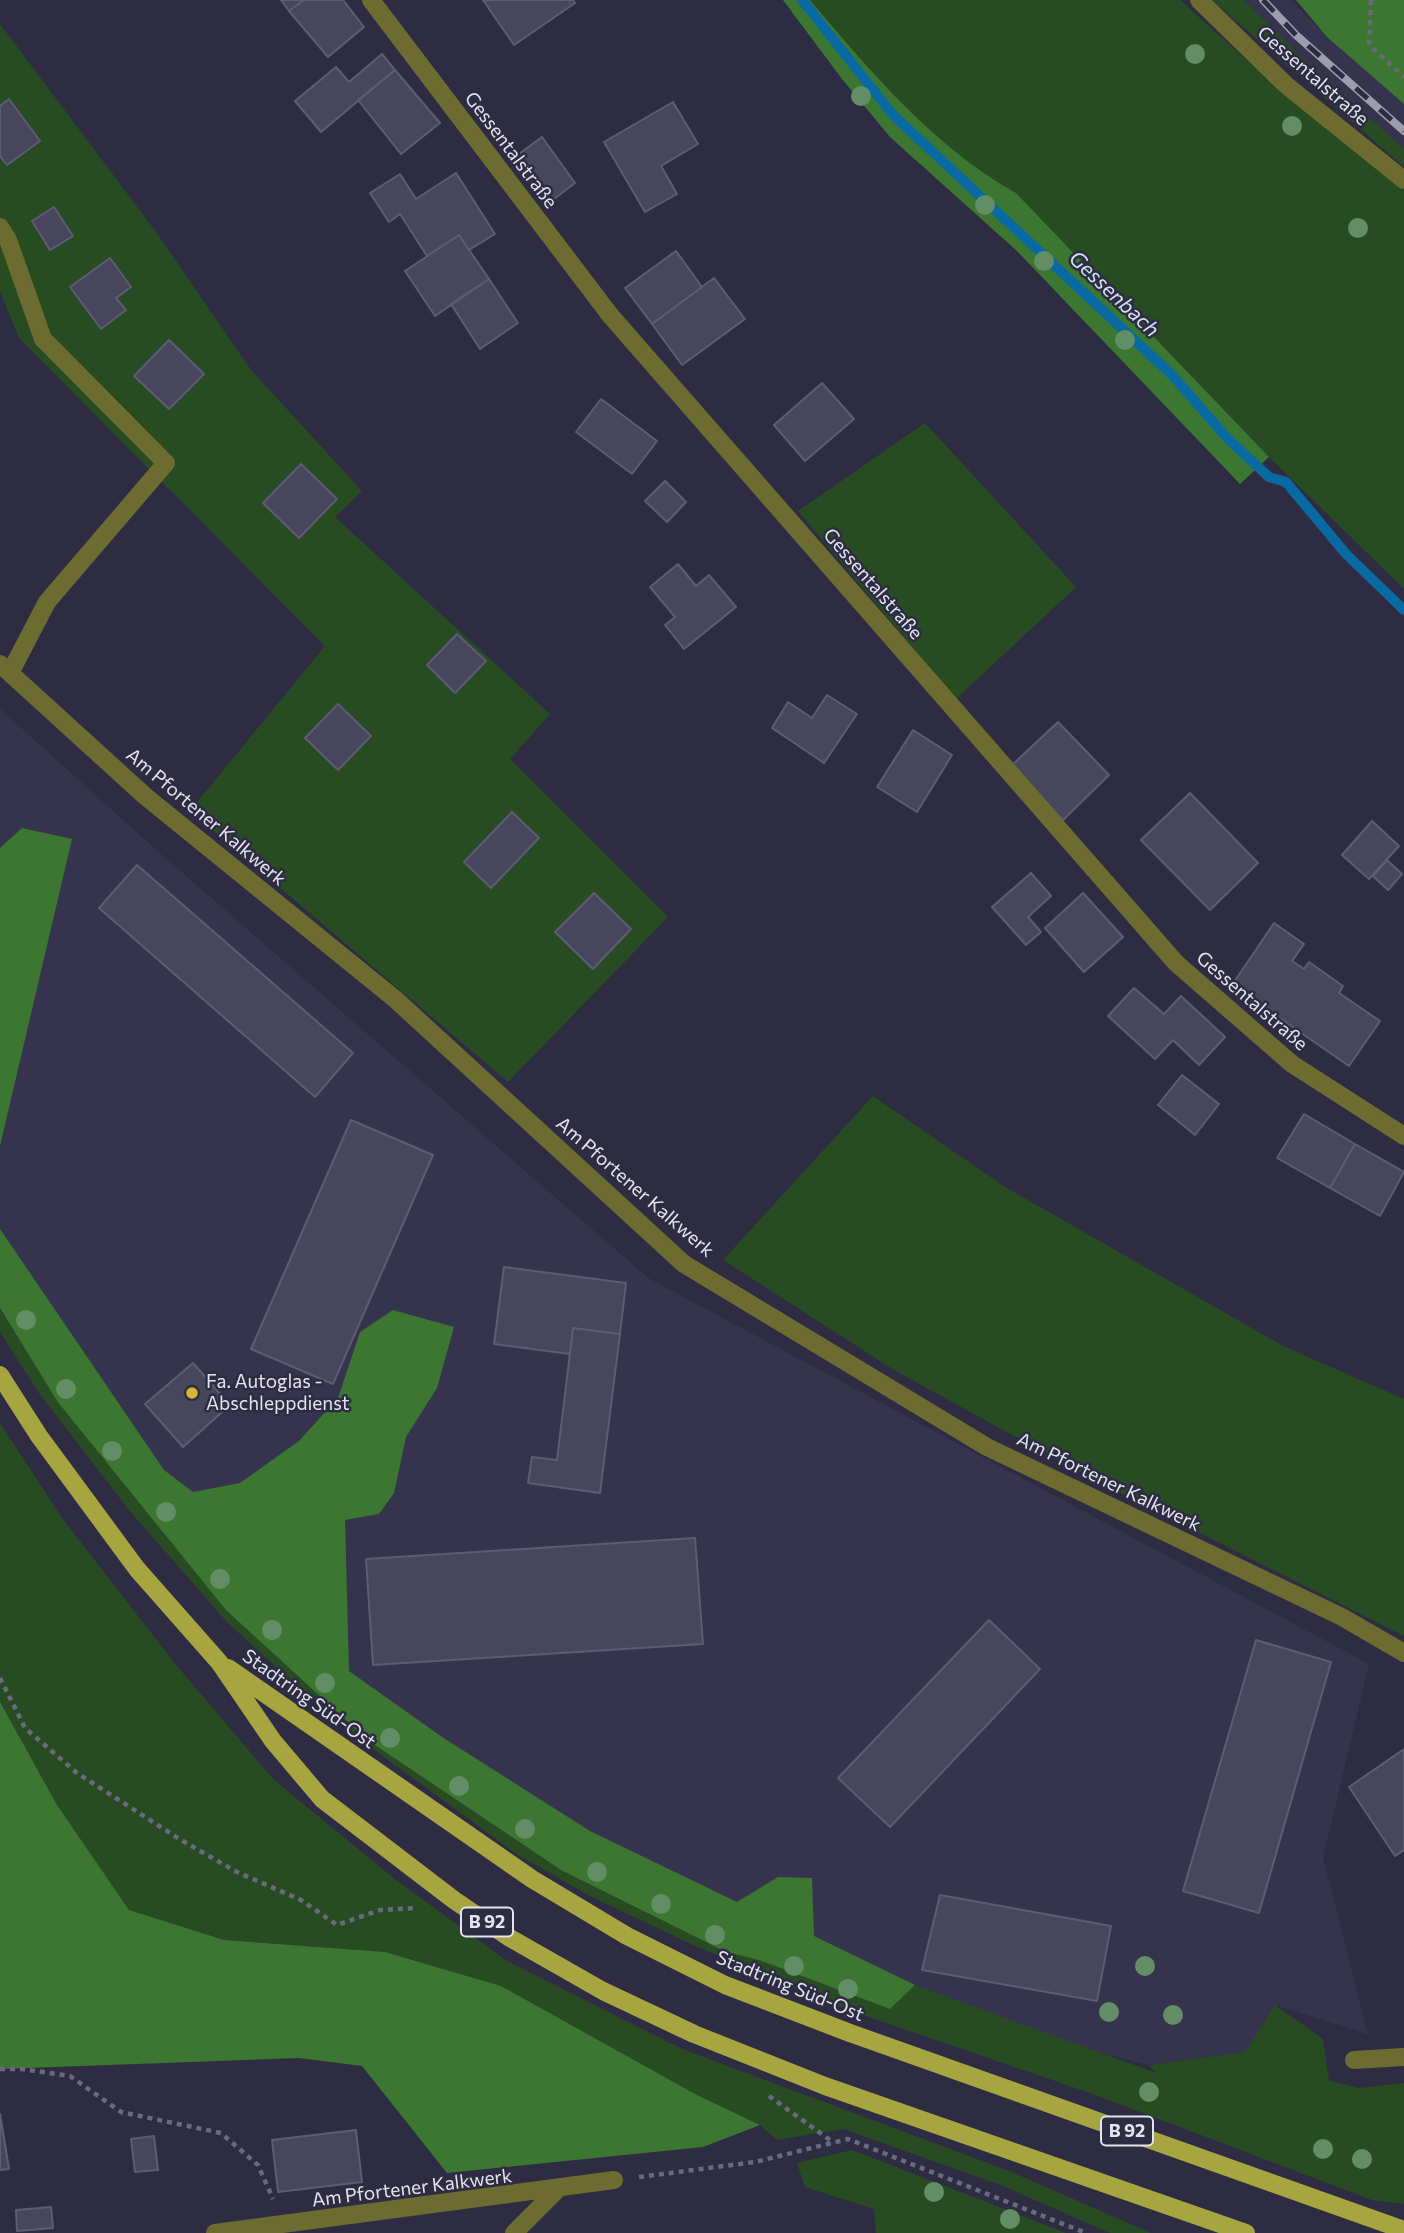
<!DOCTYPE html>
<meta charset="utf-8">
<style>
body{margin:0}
canvas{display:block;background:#2e2c42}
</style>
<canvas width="1404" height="2233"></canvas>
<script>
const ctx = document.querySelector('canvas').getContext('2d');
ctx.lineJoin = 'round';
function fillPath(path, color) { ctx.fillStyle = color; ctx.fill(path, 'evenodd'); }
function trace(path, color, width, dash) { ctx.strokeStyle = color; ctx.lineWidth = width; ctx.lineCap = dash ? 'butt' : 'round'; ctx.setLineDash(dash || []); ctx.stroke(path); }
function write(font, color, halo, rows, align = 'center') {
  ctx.font = font + ' Commissioner,sans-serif'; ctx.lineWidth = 5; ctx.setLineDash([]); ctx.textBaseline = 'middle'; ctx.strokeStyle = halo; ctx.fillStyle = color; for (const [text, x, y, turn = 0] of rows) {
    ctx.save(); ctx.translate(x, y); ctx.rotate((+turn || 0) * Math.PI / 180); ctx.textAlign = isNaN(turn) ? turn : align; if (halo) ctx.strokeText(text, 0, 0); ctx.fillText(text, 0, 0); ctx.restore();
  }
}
const built = new Path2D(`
 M1244 0H1291L1327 37 1404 104V149L1303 58Z
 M0 709 163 856 648 1278 1369 1664 1323 1858 1368 2034 1275 2005 1245 2052 1149 2065 908 2005 685 1910 276 1629 0 1265Z`);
const green = new Path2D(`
 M810 0H1180L1282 92 1404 191V589L1269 457 1016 193C933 146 871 72 810 0Z
 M1212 0H1244L1303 58 1404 149V167Z
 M0 24 156 232 251 370 362 491 335 517 550 714 510 759 668 917 508 1082 190 811 325 646 19 338 0 291Z
 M925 423 1076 587 956 699 798 511Z
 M873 1096 1005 1187 1283 1346 1404 1399V1636L1085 1475 894 1370 723 1260Z
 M0 1309 57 1401 369 1741 561 1870 726 1952 759 1960 890 2009 915 1985 1156 2073 1149 2065 1245 2052 1275 2005 1323 2039 1329 2081 1360 2088 1404 2083V2204L1372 2200 1093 2094 834 2005 691 1944 590 1896 518 1855 332 1719 227 1622 129 1510 39 1393 0 1332Z
 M0 1423 62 1518 176 1665 274 1780 396 1880 507 1961 682 2049 1009 2171 1151 2233H1110L1003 2186 844 2129 777 2140 760 2125 697 2095 501 1986 385 1952 224 1940 129 1910 62 1814 0 1702Z
 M852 2150 1043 2224 1066 2233H876L874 2209 805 2187 797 2163Z`);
const forest = new Path2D(`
 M783 0H810C871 72 933 146 1016 193L1269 457 1240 484 1017 251 890 137 842 79Z
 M1296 0H1404V104L1327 37Z
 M22 828 72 839 0 1146V848Z
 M0 1229 164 1470 193 1492 240 1483 299 1441 338 1398 360 1332 393 1310 454 1327 437 1388 406 1437 394 1493 379 1514 345 1520 349 1671 442 1737 590 1831 737 1902 778 1877 812 1878 814 1936 915 1985 890 2009 759 1960 726 1952 561 1870 369 1741 226 1610 57 1401 0 1308Z
 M0 1702 57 1805 129 1910 224 1940 385 1952 501 1986 697 2095 760 2125 703 2147 447 2173 362 2066 299 2058 0 2069Z`);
const stream = new Path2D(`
 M802 0 893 115 1172 375 1227 438 1269 477 1286 482 1346 554 1404 610`);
const building = new Path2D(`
 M281 0H304L289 11Z
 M304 0H343L364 27 328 57 289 11Z
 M483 0H573L575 3 514 45Z
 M382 54 395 70 321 132 295 101 336 67 349 82Z
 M395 70 440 123 401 154 358 100Z
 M9 99 40 141 7 165 0 156V106Z
 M673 102 698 144 661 166 677 194 645 212 604 142Z
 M542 137 575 183 546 205 512 159Z
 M456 173 495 234 469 250 459 235 427 256 400 214 389 222 370 193 400 174 416 199Z
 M54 207 73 236 50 250 32 221Z
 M459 235 489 279 435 316 405 271Z
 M676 251 702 287 652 324 625 288Z
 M110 258 131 287 116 298 126 310 101 329 70 287Z
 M714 278 745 319 682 365 652 324Z
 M489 279 518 323 480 349 451 304Z
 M169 340 204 374 169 409 134 376Z
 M822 383 854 419 805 461 774 425Z
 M601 399 657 441 632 474 576 432Z
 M301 464 337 499 299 538 263 503Z
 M665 481 686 502 667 522 645 501Z
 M678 564 696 586 709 575 736 607 684 649 665 625 675 617 650 587Z
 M457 634 486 661 455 693 427 665Z
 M827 695 857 714 824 763 772 728 788 702 812 718Z
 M338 704 371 736 338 770 305 738Z
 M1058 722 1109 775 1063 820 1011 766Z
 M913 730 952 755 917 812 877 787Z
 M1190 793 1258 863 1210 910 1141 840Z
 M512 812 539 838 491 888 464 862Z
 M1372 821 1399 846 1369 879 1342 855Z
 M1387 860 1402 874 1388 890 1373 876Z
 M137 865 353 1053 315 1097 99 908Z
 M1031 873 1051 896 1028 917 1041 932 1026 945 992 907Z
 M594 893 631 929 593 969 555 932Z
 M1083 893 1123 937 1084 972 1045 928Z
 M1274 923 1304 944 1292 961 1304 969 1309 962 1343 986 1339 993 1380 1021 1349 1066 1232 985Z
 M1134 988 1164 1014 1181 996 1225 1037 1199 1065 1173 1040 1155 1059 1108 1016Z
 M1182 1075 1219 1104 1195 1135 1158 1105Z
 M1304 1114 1355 1144 1330 1188 1277 1158Z
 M351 1120 433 1155 333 1384 251 1349Z
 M1355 1144 1404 1172 1380 1216 1330 1188Z
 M504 1267 626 1283 620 1334 573 1328 570 1354 494 1344Z
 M573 1328 620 1334 600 1493 528 1483 532 1457 557 1460Z
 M193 1363 230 1405 183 1447 145 1404Z
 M695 1538 703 1644 373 1665 366 1559Z
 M989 1620 1040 1669 890 1827 838 1778Z
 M1256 1640 1331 1662 1259 1913 1183 1891Z
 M1404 1749V1850L1395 1856 1349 1787Z
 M940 1895 1111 1926 1097 2001 922 1970Z
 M0 2114 9 2169 0 2170Z
 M356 2130 362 2182 278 2192 272 2140Z
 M154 2136 158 2170 135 2172 131 2139Z
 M51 2207 53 2228 17 2231 16 2210Z`);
const path = new Path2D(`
 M1371 0 1369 45 1404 77
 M0 1678 25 1728 77 1773 181 1840 237 1872 301 1900 337 1925 380 1910 417 1908
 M0 2069H22L70 2076 121 2112 221 2133 258 2165 273 2199
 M769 2096 834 2143
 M639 2177 755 2162 848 2139 1086 2233`);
const minor = new Path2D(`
 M371 0 610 315 1176 963 1292 1064 1404 1136
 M1199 0 1286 85 1404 180
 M0 227 8 240 43 339 166 463 47 602 10 673
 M0 664 145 796 395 999 684 1264 987 1447 1342 1617 1404 1653
 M1354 2060 1404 2057
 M215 2233 614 2180
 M514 2233 557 2190`);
const major = new Path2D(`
 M0 1375 39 1436 137 1569 219 1662 273 1741 322 1799 454 1900 510 1938 603 1991 694 2034 825 2086 1246 2233
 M228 1668 532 1879 627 1936 725 1985 850 2033 1404 2230`);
const rail = new Path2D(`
 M1263 0 1296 35 1404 131`);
const trees = [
 [1195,54],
 [861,96],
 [1292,126],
 [985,205],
 [1358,228],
 [1044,261],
 [1125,340],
 [26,1320],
 [66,1389],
 [112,1451],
 [166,1512],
 [220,1579],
 [272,1630],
 [325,1683],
 [390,1738],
 [459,1786],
 [525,1829],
 [597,1872],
 [661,1904],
 [715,1935],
 [794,1966],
 [1145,1966],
 [848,1989],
 [1109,2012],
 [1173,2015],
 [1149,2092],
 [1323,2149],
 [1362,2159],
 [934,2192],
 [1010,2219]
];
const markers = [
 [192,1393,7,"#d7b534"]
];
const shields = [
 [487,1922,52],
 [1127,2131,52]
];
const shieldNames = [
 ["B 92",487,1922],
 ["B 92",1127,2131]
];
const streetNames = [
 ["Gessentalstraße",1313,76,41],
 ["Gessentalstraße",511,150,53],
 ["Gessentalstraße",873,584,49],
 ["Am Pfortener Kalkwerk",206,817,40],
 ["Gessentalstraße",1252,1001,41],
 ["Am Pfortener Kalkwerk",635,1187,41],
 ["Am Pfortener Kalkwerk",1109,1482,26],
 ["Stadtring Süd-Ost",309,1699,35],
 ["Stadtring Süd-Ost",790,1986,22],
 ["Am Pfortener Kalkwerk",412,2188,-7]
];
const poiNames = [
 ["Fa. Autoglas -",206,1382],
 ["Abschleppdienst",206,1404]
];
const waterNames = [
 ["Gessenbach",1114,294,43]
];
fillPath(built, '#36334f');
fillPath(green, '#284c22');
fillPath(forest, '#3b7731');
trace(stream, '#096aa3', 10);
fillPath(building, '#47465d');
trace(building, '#5d5c74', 2);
trace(path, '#6b697d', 4.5, [5, 5]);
trace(minor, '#6c6b30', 18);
trace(major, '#a7a540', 18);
trace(rail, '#9e9dae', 8);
trace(rail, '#2e2c42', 5, [16]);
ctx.fillStyle = '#638e65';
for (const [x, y] of trees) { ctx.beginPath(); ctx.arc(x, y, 10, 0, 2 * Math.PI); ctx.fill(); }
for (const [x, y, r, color] of markers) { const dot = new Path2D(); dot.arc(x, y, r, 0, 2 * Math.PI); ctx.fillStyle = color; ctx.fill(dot); trace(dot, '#2e2c42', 2.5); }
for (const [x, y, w] of shields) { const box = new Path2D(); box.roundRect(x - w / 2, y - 14.5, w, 29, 5); ctx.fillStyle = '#2e2c42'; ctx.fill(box); trace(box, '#e4e3f2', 2); }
write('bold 18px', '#e4e3f2', null, shieldNames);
write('19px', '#e4e3f2', '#2e2c42', streetNames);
write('19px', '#e4e3f2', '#2e2c42', poiNames, 'left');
write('italic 21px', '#d0e3f3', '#2e2c42', waterNames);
</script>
